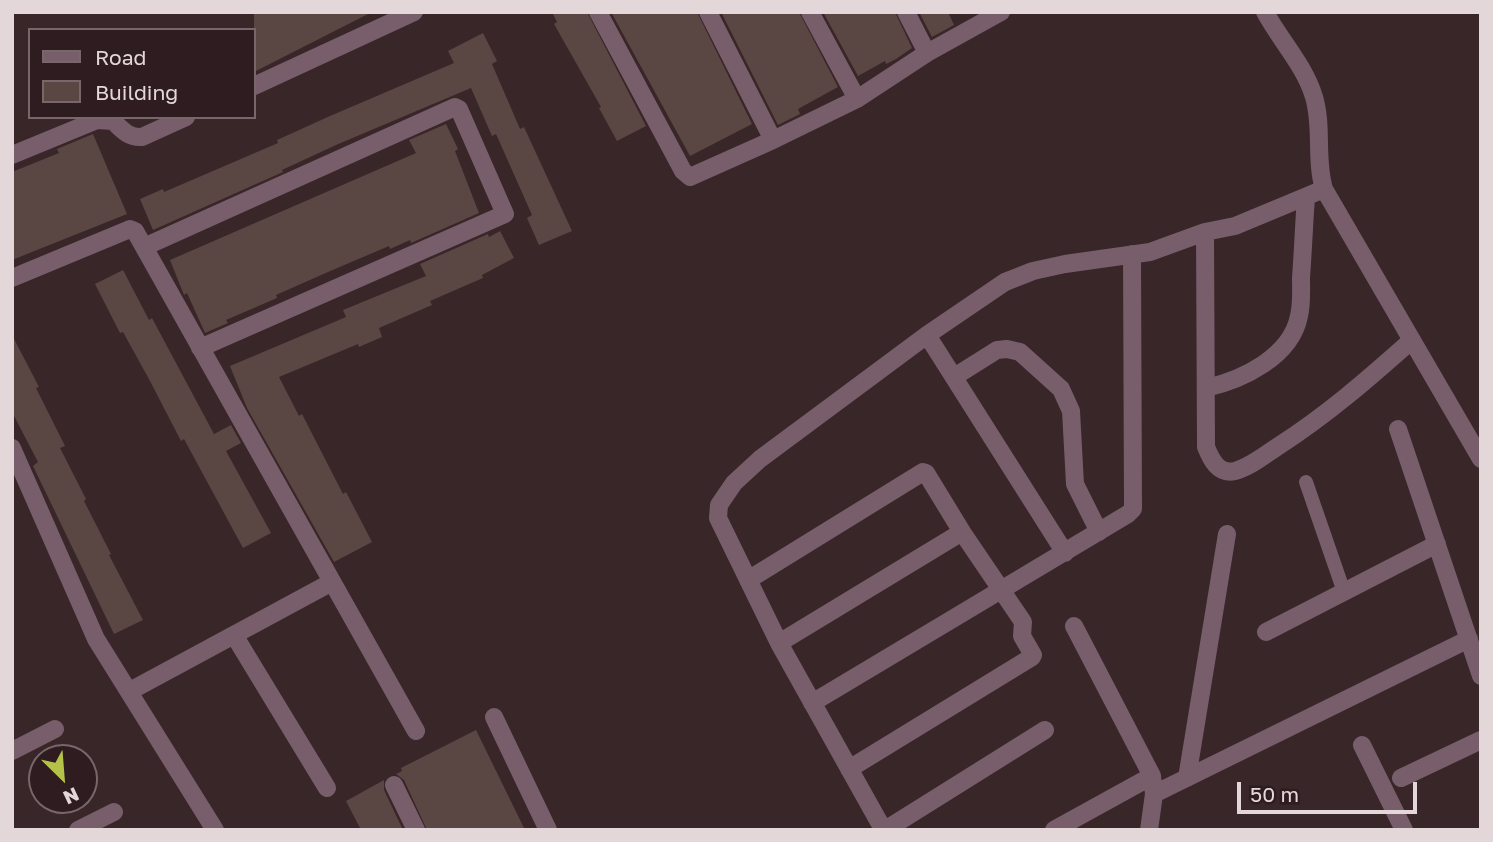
<!DOCTYPE html>
<style>
body{margin:0}
#map{position:relative;width:1493px;height:842px;overflow:hidden;background:#392629;font-family:"Golos Text",sans-serif}
canvas{display:block}
.frame{position:absolute;inset:0;border:14px solid #e4d7d9;pointer-events:none}
.legend{position:absolute;left:28px;top:28px;width:228px;height:91px;box-sizing:border-box;background:#2f1c20;border:2px solid #77676a;margin:0;padding:9px 12px;list-style:none;font-size:21px;color:#e4d7d9}
.legend li{display:flex;align-items:center;gap:14px;height:35px}
.legend b{width:35px;border:2px solid #77676a}
.north{position:absolute;left:28px;top:744px;width:70px;height:70px;box-sizing:border-box;background:#2f1c20;border:2px solid #77676a;border-radius:50%;rotate:155deg;font-size:19px;font-weight:700;line-height:28px;text-align:center;color:#e4d7d9}
.north::after{content:'';display:block;margin:auto;width:24px;height:32px;background:#b5c249;clip-path:polygon(50% 0,100% 100%,50% 72%,0 100%)}
.scale{position:absolute;left:1237px;top:782px;width:180px;height:32px;box-sizing:border-box;border:4px solid #e4d7d9;border-top:0;padding-left:9px;font-size:21px;line-height:24px;white-space:nowrap;color:#e4d7d9;-webkit-text-stroke:5px #2f1c20;paint-order:stroke}
</style>
<div id="map">
<canvas width="1493" height="842"></canvas>
<div class="frame"></div>
<ul class="legend">
<li><b style="height:9px;background:#785d6b"></b>Road</li>
<li><b style="height:19px;background:#5a4643"></b>Building</li>
</ul>
<div class="north">N</div>
<div class="scale">50 m</div>
</div>
<script>
const ctx = document.querySelector('canvas').getContext('2d');
ctx.lineJoin = 'round';
function fillPath(path, color) { ctx.fillStyle = color; ctx.fill(path, 'evenodd'); }
function trace(path, color, width, dash) { ctx.strokeStyle = color; ctx.lineWidth = width; ctx.lineCap = dash ? 'butt' : 'round'; ctx.setLineDash(dash || []); ctx.stroke(path); }
const building = new Path2D(`
 M254 12H372L254 72Z
 M552 12H587L646 126 617 141 599 108 601 107 554 24 557 22Z
 M611 12H697L752 124 690 156Z
 M721 12H799L838 87 798 109 800 114 778 125Z
 M823 12H895L912 48 896 59 886 64 885 61 858 76Z
 M919 12H948L954 25 932 37Z
 M483 33 497 61 492 64 520 129 524 127 572 231 539 245 527 218 532 215 496 134 492 136 471 88 336 145 282 170 283 172 153 230 140 199 163 189 164 192 278 143 277 140 330 116 454 63 448 51Z
 M446 124 458 149 455 151 479 213 411 243 410 240 390 249 389 246 328 272 276 295 277 298 226 320 228 323 205 333 187 293 184 295 170 260 416 153 409 140Z
 M93 134 127 214 12 260V172L59 153 57 149Z
 M500 231 514 258 482 275 483 278 430 301 432 305 379 328 382 337 359 347 358 344 279 377 299 416 302 414 343 494 346 492 372 542 334 562 247 408 230 366 346 317 343 310 426 276 420 264 488 234 489 237Z
 M123 270 149 320 152 318 214 434 231 425 241 443 226 451 271 533 243 548 184 439 181 441 150 381 123 332 120 333 95 284Z
 M12 335 39 387 36 388 65 446 60 448 86 499 84 501 111 554 109 555 143 620 114 634 33 466 38 462 12 412Z
 M476 730 525 830H427L404 780 396 774 402 771 401 768Z
 M384 780V790L403 830H361L346 801Z`);
const lane = new Path2D(`
 M1306 482 1344 592`);
const street = new Path2D(`
 M598 12 683 171 690 177 773 140 857 99 927 53 1001 12
 M708 12 773 140
 M810 12 857 99
 M906 12 927 53
 M1265 12C1280 40 1305 66 1314 97 1323 127 1315 159 1324 189L1481 459
 M254 86 414 12
 M12 155 97 120 113 121C122 130 129 138 142 137L186 117
 M1205 232 1206 447C1211 459 1218 475 1235 471 1250 467 1265 455 1277 447 1327 415 1368 379 1412 340
 M144 247 455 107 459 109 505 214 200 348
 M12 278 130 229 135 231 416 731
 M927 335 1065 553
 M954 377 997 350 1007 349 1020 352 1061 389 1071 411 1075 484 1099 532
 M1206 388C1242 380 1291 357 1299 316 1302 304 1301 290 1301 278 1303 251 1304 224 1306 197
 M1398 429 1481 676
 M12 448 96 639 215 830
 M748 580 923 472 926 473 962 532 1023 622 1022 636 1033 655 1032 657 849 769
 M1074 626 1152 776
 M1266 632 1437 544
 M234 635 327 788
 M779 643 962 532
 M130 691 332 582
 M812 703 1128 514 1133 509 1132 254
 M494 717 548 830
 M1045 730 890 827H884L879 822 779 643 718 518 719 505 734 483 760 459 927 335 1005 282 1033 271 1065 264 1150 252 1205 232 1235 226 1324 189
 M1362 745 1404 830
 M12 751 55 729
 M1187 778 1227 534
 M1401 778 1481 740
 M394 785 416 830
 M1154 794 1469 639
 M78 830 114 812
 M1054 830 1152 776 1154 794 1149 830`);
fillPath(building, '#5a4643');
trace(lane, '#785d6b', 14);
trace(street, '#785d6b', 18);
</script>
